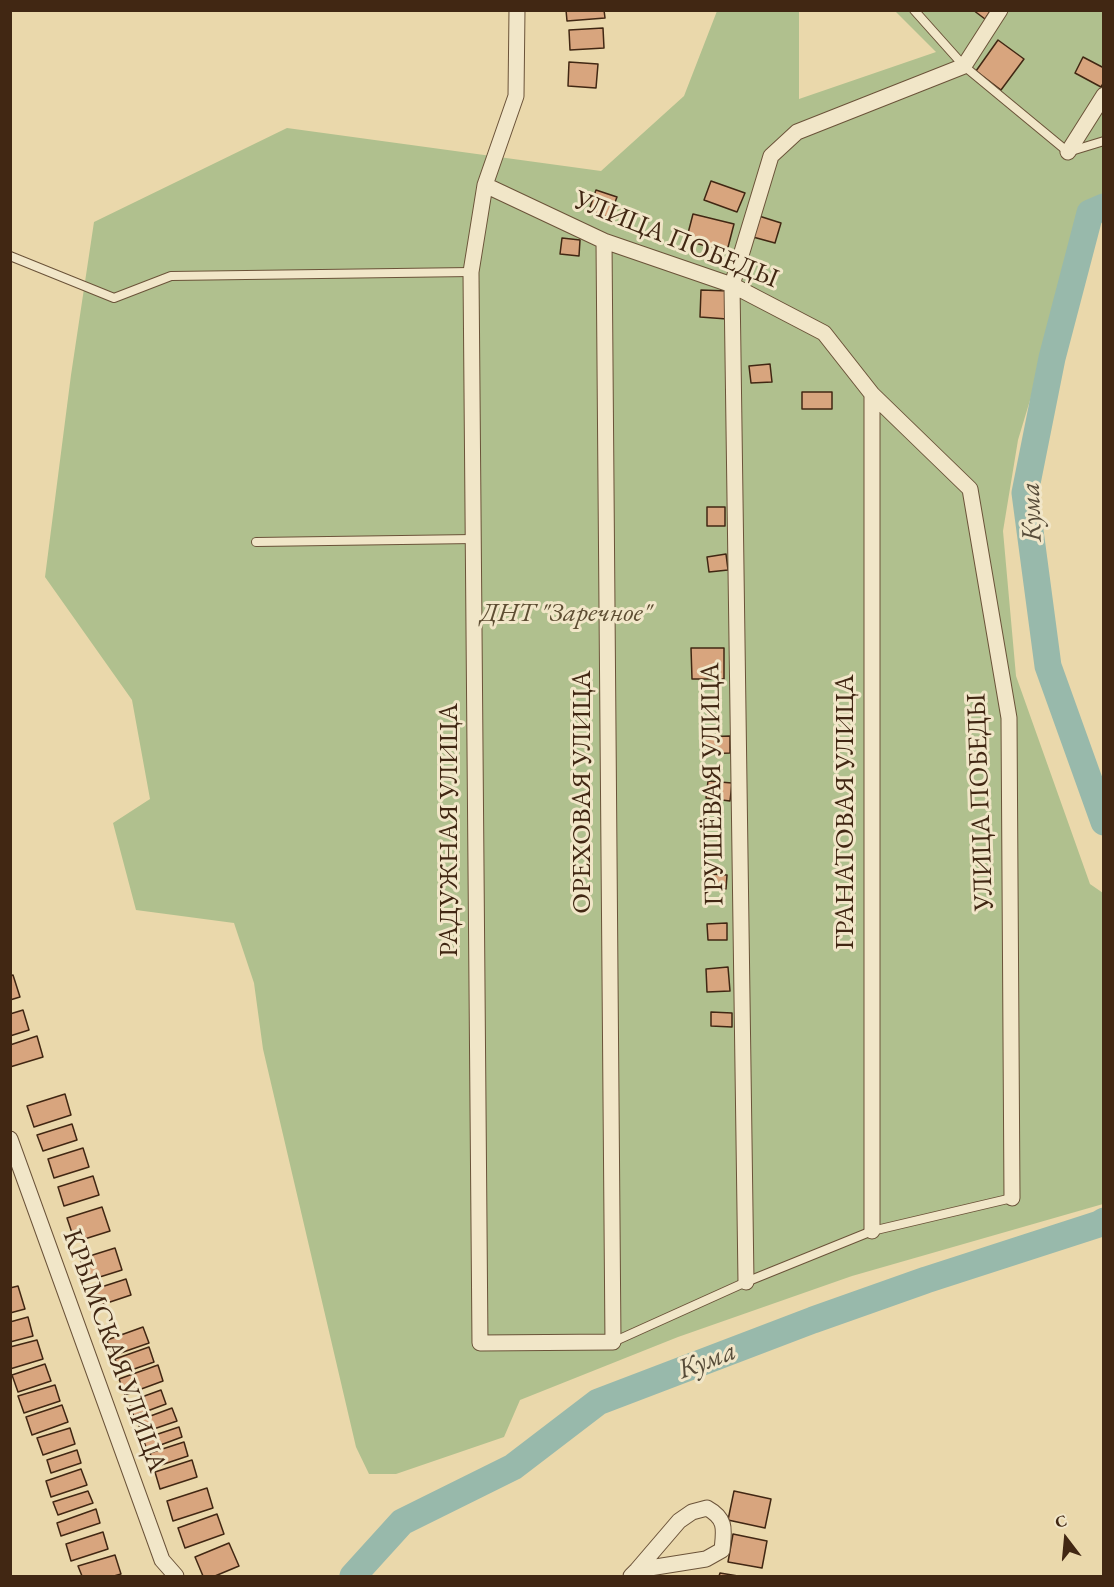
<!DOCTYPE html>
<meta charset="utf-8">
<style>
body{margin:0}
#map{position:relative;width:1114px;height:1587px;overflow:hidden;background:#ead8ab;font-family:"EB Garamond",serif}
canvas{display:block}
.frame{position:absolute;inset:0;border:12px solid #412713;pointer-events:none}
.north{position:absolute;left:1036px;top:1509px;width:60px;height:60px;-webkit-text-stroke:4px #f1e6c8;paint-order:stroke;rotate:344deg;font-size:16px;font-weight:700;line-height:24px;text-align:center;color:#412713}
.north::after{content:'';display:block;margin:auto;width:21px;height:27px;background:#412713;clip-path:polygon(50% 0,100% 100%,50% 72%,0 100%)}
</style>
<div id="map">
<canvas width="1114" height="1587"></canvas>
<div class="frame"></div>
<div class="north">С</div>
</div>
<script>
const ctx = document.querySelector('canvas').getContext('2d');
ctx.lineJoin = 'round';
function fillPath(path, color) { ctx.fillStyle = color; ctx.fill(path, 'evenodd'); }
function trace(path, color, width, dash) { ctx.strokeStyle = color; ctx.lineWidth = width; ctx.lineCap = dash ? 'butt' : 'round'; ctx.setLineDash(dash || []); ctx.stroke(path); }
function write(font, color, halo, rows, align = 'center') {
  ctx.font = font + ' "EB Garamond",serif'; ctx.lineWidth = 6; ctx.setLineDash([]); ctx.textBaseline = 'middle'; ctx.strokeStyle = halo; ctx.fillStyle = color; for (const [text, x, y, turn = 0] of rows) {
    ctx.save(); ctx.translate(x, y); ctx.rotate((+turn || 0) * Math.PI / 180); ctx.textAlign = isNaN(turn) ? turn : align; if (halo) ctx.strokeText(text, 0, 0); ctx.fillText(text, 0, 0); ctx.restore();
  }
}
const green = new Path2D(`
 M717 11H799V99L936 52 895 11H1103V195L1090 201 1018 440 1003 531 1016 676 1090 884 1103 893V1204L852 1276 678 1337 520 1400 504 1437 396 1474H369L356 1447 263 1049 254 983 234 923 136 910 113 823 150 799 132 700 45 577 71 375 94 222 287 128 601 171 684 96Z`);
const river = new Path2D(`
 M1104 207 1090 213 1052 358 1025 493 1048 666 1104 822
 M353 1576 402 1522 513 1467 598 1402 813 1320 926 1280 1099 1224 1104 1221`);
const building = new Path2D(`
 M566 10H604L605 18 567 21Z
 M973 10H991L985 19Z
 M603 28 604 48 570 50 569 30Z
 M998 40 1024 59 1001 90 976 71Z
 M1083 57 1104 68V82L1101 87 1075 73Z
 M569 62 598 64 596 88 568 86Z
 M711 181 745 193 737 212 704 200Z
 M596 190 617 197 609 218 589 210Z
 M693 214 734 224 727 251 686 241Z
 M759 216 781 223 775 243 753 237Z
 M562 238 580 240 579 256 560 254Z
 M701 290 729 291 727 319 700 317Z
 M770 364 772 382 751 383 749 366Z
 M802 392H832V409H802Z
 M707 507H725V526H707Z
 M726 554 728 570 709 572 707 557Z
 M691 648H724V679H692Z
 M730 736V753L702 754V737Z
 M708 781 732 783 730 801 706 798Z
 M711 874 727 875 726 889 710 888Z
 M727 923V940H708L707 924Z
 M728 967 730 991 707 992 706 969Z
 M13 975 20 997 10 1000V976Z
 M23 1010 29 1030 10 1036V1014Z
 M711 1012 732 1013V1027L711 1026Z
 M37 1036 43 1057 10 1067V1045Z
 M65 1094 71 1115 34 1127 27 1106Z
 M72 1124 77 1140 43 1151 37 1135Z
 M83 1148 89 1167 54 1178 48 1159Z
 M93 1176 99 1195 64 1206 58 1187Z
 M102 1207 110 1231 75 1242 67 1218Z
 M115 1248 122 1270 87 1281 80 1259Z
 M126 1279 131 1295 98 1306 92 1290Z
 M18 1286 25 1309 10 1313V1288Z
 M28 1317 33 1336 10 1342V1322Z
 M143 1327 149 1343 112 1356 107 1340Z
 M37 1340 43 1359 10 1369V1347Z
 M149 1347 154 1362 120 1374 115 1359Z
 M45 1364 51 1381 18 1392 12 1375Z
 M158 1365 163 1381 125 1395 119 1379Z
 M55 1385 60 1401 24 1413 18 1396Z
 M161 1390 166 1404 134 1416 128 1402Z
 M62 1405 68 1422 32 1435 26 1417Z
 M172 1408 177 1421 142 1433 137 1421Z
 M179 1427 182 1437 147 1450 143 1439Z
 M70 1428 75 1444 43 1455 37 1438Z
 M184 1442 188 1456 155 1467 150 1453Z
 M77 1450 81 1463 51 1473 47 1460Z
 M192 1460 197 1477 160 1489 155 1472Z
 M81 1469 87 1485 51 1497 46 1481Z
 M207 1488 213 1508 173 1521 167 1501Z
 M88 1491 93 1503 58 1515 53 1502Z
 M734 1491 771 1499 765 1528 728 1520Z
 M96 1509 100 1523 61 1536 57 1523Z
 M217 1514 224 1534 185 1548 178 1528Z
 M103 1532 108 1549 71 1561 66 1544Z
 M733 1534 767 1541 762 1568 728 1562Z
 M229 1543 239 1566 215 1576H203L195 1557Z
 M115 1555 121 1574 114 1576H82L78 1566Z
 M720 1573 738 1576H719Z`);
const lane = new Path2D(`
 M914 10 964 66 1068 152 1104 141
 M10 256 114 298 171 276 471 272
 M256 542 474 539
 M613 1342 746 1282 872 1231 1012 1198`);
const street = new Path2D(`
 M517 10 516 96 485 185 471 272 480 1343 613 1342 604 241
 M1068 152 1104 95
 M485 185 604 241 732 285 824 333 872 394 970 489 1009 718 1012 1198
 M872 394V1231
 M10 1139 162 1560 176 1576
 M746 1282 732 285 771 156 797 132 964 66 1000 10
 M631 1576 637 1570 679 1521 692 1512 707 1508C727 1519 724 1530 722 1550L706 1559 637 1570`);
const streetNames = [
 ["УЛИЦА ПОБЕДЫ",676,240,22],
 ["ГРУШЁВАЯ УЛИЦА",713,784,-91],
 ["ОРЕХОВАЯ УЛИЦА",583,792,-90],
 ["УЛИЦА ПОБЕДЫ",981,802,-92],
 ["ГРАНАТОВАЯ УЛИЦА",846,812,-90],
 ["РАДУЖНАЯ УЛИЦА",450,830,-90],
 ["КРЫМСКАЯ УЛИЦА",114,1351,70]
];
const parkNames = [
 ["ДНТ \"Заречное\"",566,614]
];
const waterNames = [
 ["Кума",1032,512,-92],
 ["Кума",707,1361,-21]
];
fillPath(green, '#b0c08e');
trace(river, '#98b9ab', 27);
fillPath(building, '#d8a57e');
trace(building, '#412713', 1.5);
trace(lane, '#6b5339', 10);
trace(street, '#6b5339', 17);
trace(lane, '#f1e6c8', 8);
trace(street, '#f1e6c8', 15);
write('27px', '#412713', '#f1e6c8', streetNames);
write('italic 27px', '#5d4d32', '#f1e6c8', parkNames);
write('italic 28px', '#574c39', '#f1e6c8', waterNames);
</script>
